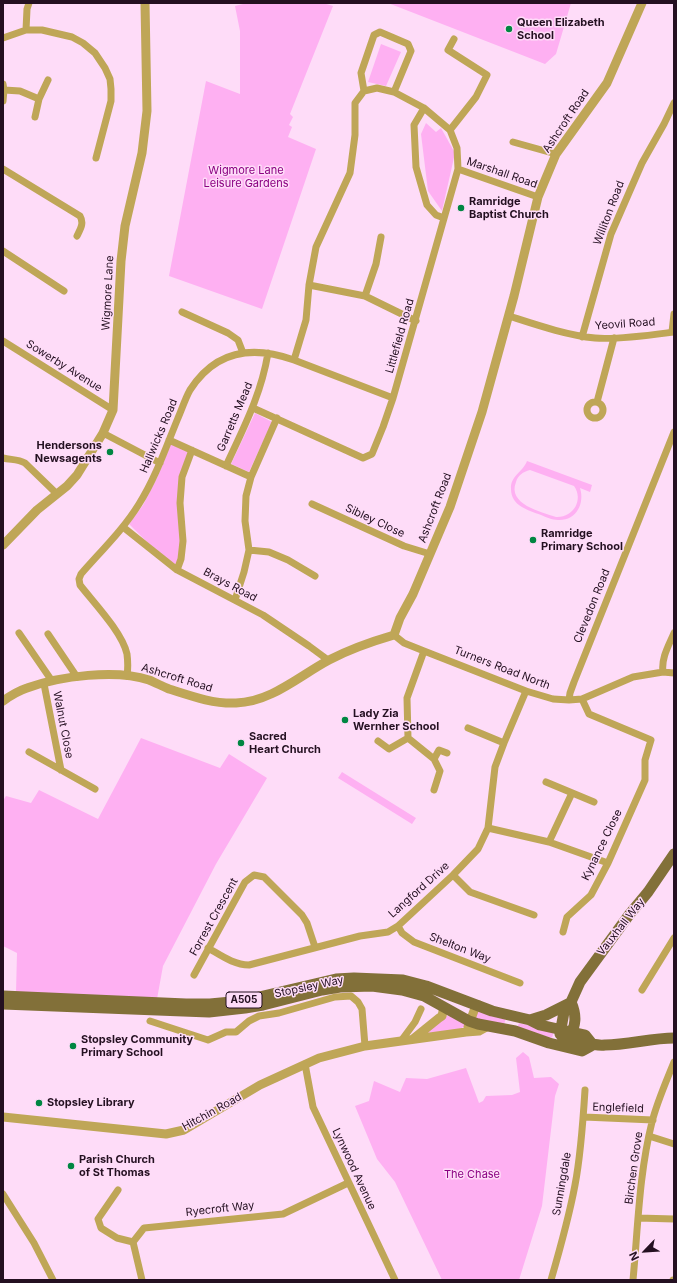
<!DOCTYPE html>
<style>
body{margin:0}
#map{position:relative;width:677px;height:1283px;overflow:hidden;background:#fedcf8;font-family:Inter,sans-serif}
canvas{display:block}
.frame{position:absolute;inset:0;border:4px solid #241021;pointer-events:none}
.north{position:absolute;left:625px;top:1231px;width:40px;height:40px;-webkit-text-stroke:3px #fedcf8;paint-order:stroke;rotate:245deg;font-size:11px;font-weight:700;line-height:16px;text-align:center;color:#241021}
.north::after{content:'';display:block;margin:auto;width:14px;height:18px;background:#241021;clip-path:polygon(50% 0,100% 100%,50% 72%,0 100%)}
</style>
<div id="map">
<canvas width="677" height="1283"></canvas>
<div class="frame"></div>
<div class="north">N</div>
</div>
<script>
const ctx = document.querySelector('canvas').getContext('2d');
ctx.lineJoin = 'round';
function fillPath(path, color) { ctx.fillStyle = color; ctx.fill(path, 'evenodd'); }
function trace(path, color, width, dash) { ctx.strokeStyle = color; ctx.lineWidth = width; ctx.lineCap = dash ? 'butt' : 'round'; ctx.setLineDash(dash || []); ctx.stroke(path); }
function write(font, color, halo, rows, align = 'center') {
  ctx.font = font + ' Inter,sans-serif'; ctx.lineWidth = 3; ctx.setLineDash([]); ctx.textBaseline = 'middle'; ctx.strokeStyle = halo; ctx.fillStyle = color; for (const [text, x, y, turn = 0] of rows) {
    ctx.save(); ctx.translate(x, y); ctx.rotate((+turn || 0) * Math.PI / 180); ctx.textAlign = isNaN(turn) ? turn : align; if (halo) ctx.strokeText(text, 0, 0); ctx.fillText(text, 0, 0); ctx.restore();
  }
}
const green = new Path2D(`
 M247 3H323L333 6 290 114 293 117 289 125 292 127 288 137 316 149 262 309 169 276 206 81 240 94V31L235 6Z
 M388 3H571L556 54 545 64Z
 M381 44 401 52 386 86 368 82Z
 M426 123 436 132 441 128 455 153 442 211 428 191 421 134Z
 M255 413 272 422 249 472 231 464Z
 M171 444 188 452 180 517V556L176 566 146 541 129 524 143 505 157 478Z
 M527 461 592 485 590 492 580 488C585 504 576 521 558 520 552 520 546 517 541 515 528 510 511 506 511 489 510 476 523 472 527 461ZM530 470 574 486C584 500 573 518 556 517 541 512 507 504 516 482 518 475 523 472 530 470Z
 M141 738 220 768 229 754 267 778 216 864 163 966 157 999 16 993 17 953 3 946V801L6 796 31 803 39 790 98 819Z
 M342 772 416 818 412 824 338 778Z
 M478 1010 506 1017 504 1025 473 1019Z
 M450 1014 465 1023V1026L460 1029 426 1034 434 1024Z
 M519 1023 554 1031 552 1038 517 1028Z
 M523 1052 529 1057 534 1078 551 1077 559 1084 555 1096 542 1206 519 1280H442L395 1182 377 1159 355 1106 369 1101 374 1081 400 1092 406 1078 427 1079 466 1068 479 1103 483 1101 486 1096 512 1095 520 1092 516 1058Z`);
const minor = new Path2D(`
 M26 30 27 9 29 3
 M3 38 26 30H42L72 37 83 43 95 53 105 68 110 79 111 89V101L96 158
 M3 84 4 90 3 101
 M4 90 20 91 39 99
 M364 91 361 73 374 35 380 32 408 44 411 51 394 92
 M35 117 39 99 48 80
 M450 130 476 97 487 75 448 50 454 39
 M513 142 556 154
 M3 169 80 216C84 223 81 228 77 236
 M458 169 538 197
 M3 251 64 291
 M309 285 365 296 416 321
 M365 296 376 264 381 237
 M182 312 228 333 238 340 243 353
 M509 316C537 325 566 335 595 338 617 340 651 335 674 332
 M672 332 674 314
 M582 337 611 234 642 163 664 124 674 103
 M3 341 113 410
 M294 360 306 320 309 285 316 247 350 173 355 135V103L364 91 377 88 394 92 424 108 414 125 416 167 427 205 436 215 444 218
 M587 410a8 8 0 1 1 16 0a8 8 0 1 1-16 0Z
 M597 402 614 338
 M253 408 363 458 372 454 383 427 393 398 458 169 457 148 450 130 424 108
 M103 433 160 463
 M169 440 251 477
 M3 458C11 460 18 459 25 463L57 494
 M226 466C244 427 261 395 268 353
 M312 504 404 546 430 554
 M123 527 177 570 263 615 309 646 328 660
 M249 550 269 552 288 560 315 576
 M177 570 181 559 183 541 180 503 182 477 192 450
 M235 600 244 572 249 550 245 521 246 496 251 477 277 418
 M19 633 52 681
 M48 634 77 677
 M394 635 404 643 424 651 526 691 553 699 569 700 582 699 633 677 663 672 674 673
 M424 651 407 698 408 738 434 759 440 771 434 790
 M663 672C661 658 669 645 674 633
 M127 676C128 669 128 662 127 654 122 632 94 603 80 585L79 579 81 574C101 551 123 530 139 504 156 477 166 447 178 418 182 409 185 399 190 390 215 351 252 345 294 360L393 398
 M44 684 61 770
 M569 700 570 693 574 682 674 432
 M468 728 504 743
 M378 741 389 749 408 738
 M29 752 95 789
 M434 759 439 750 447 753
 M546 782 594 802
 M488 828 549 842 608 863
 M549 842 572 793
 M453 875 470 892 534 915
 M398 926 402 933 414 942 520 983
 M563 932 567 917 591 895 608 863 645 780V760L651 740 589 714 582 699
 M208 948C222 956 234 965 249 965L360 936 388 932 398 926 453 875 478 849 488 828 495 767 504 743 526 691
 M194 975 245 882 254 875 264 877 302 915 307 923 315 947
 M642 990 674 938
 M150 1021 208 1040 226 1032H236L249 1021 259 1016 279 1013 335 997 351 996 358 1002 362 1009 365 1046
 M401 1041 415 1022 421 1009
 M305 1064 313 1107 395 1280
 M584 1117 653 1120
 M649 1136 674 1144
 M118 1190 98 1219 101 1228 117 1238 133 1242
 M3 1194 34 1243 53 1280
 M638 1218 674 1219
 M142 1280 133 1242 144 1228 283 1214 348 1183
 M551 1280C560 1249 569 1217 575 1185 581 1154 583 1122 585 1090
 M633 1280C638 1227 639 1174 652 1122 657 1102 666 1082 674 1062
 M673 1280H674`);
const tertiary = new Path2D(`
 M3 545 37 510 67 486 77 475 103 433 113 410 121 261 125 226 142 153 147 111 145 3
 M3 701C10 696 18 691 27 688 60 676 116 669 149 680 156 683 162 686 169 689 191 696 213 704 236 703 271 702 299 676 329 660 350 649 370 642 394 635L400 618 413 594 450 507 482 412 514 296 538 197 556 154 607 83 642 3
 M468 1027 475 1008 479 1005
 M413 1039 439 1018 442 1016 444 1007
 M3 1117 166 1134 184 1130 260 1085 319 1058 365 1046 466 1032 479 1031 488 1026`);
const primary = new Path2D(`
 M674 854 648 892 629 915 580 982 571 1002 564 1012 560 1034C564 1039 571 1040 577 1041 586 1043 595 1046 605 1045 628 1045 651 1038 674 1038
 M3 996 186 1004H210L242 1001 336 979 354 978 403 980 426 986 492 1011 530 1020 540 1025 585 1035 593 1045
 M3 1004 209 1012 245 1008 263 1005 322 990 340 987 372 986 402 990 424 996 469 1021 478 1024 515 1031 549 1043 582 1051 593 1045
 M530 1020 546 1015 570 1003
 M569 1039C576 1025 577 1016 571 1002`);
const markers = [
 [509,29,4,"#008642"],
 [461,208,4,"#008642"],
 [110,452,4,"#008642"],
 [533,540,4,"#008642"],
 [345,720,4,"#008642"],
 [241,743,4,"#008642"],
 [73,1046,4,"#008642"],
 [39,1103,4,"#008642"],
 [71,1166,4,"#008642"]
];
const shields = [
 [244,1000,36]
];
const shieldNames = [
 ["A505",244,1000]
];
const poiNames = [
 ["Queen Elizabeth",517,23],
 ["School",517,36],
 ["Ramridge",469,202],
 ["Baptist Church",469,215],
 ["Hendersons",102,446,"right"],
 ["Newsagents",102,459,"right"],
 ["Ramridge",541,534],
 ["Primary School",541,547],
 ["Lady Zia",353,714],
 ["Wernher School",353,727],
 ["Sacred",249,737],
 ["Heart Church",249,750],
 ["Stopsley Community",81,1040],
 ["Primary School",81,1053],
 ["Stopsley Library",47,1103],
 ["Parish Church",79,1160],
 ["of St Thomas",79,1173]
];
const streetNames = [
 ["Ashcroft Road",566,121,-56],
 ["Marshall Road",502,173,19],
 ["Williton Road",609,213,-69],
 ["Wigmore Lane",108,293,-87],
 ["Yeovil Road",625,324,-4],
 ["Littlefield Road",400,336,-74],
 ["Sowerby Avenue",64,366,32],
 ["Garretts Mead",235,417,-67],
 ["Hallwicks Road",159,436,-67],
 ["Ashcroft Road",435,508,-69],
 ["Sibley Close",375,521,25],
 ["Brays Road",230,585,28],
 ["Clevedon Road",592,606,-68],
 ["Turners Road North",502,668,21],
 ["Ashcroft Road",177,678,17],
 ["Walnut Close",63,725,79],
 ["Kynance Close",602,845,-64],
 ["Langford Drive",419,890,-42],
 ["Forrest Crescent",214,917,-61],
 ["Vauxhall Way",621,927,-52],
 ["Shelton Way",460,948,21],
 ["Stopsley Way",309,987,-12],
 ["Englefield",618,1108,2],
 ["Hitchin Road",212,1112,-29],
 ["Birchen Grove",634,1168,-82],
 ["Lynwood Avenue",354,1169,65],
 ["Sunningdale",562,1184,-80],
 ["Ryecroft Way",220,1209,-6]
];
const parkNames = [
 ["Wigmore Lane",246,171],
 ["Leisure Gardens",246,184],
 ["The Chase",472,1175]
];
fillPath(green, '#feb0f2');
trace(minor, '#bfa657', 7);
trace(tertiary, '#bfa657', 9);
trace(primary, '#827039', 11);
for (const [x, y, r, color] of markers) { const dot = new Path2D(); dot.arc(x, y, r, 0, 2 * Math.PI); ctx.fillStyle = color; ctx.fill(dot); trace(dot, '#fedcf8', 1.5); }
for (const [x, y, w] of shields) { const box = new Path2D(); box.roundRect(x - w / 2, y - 8, w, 16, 3); ctx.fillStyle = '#fedcf8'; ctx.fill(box); trace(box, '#241021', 1); }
write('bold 10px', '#241021', null, shieldNames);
write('bold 11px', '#241021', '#fedcf8', poiNames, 'left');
write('11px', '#241021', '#fedcf8', streetNames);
write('11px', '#8a0081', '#fedcf8', parkNames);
</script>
